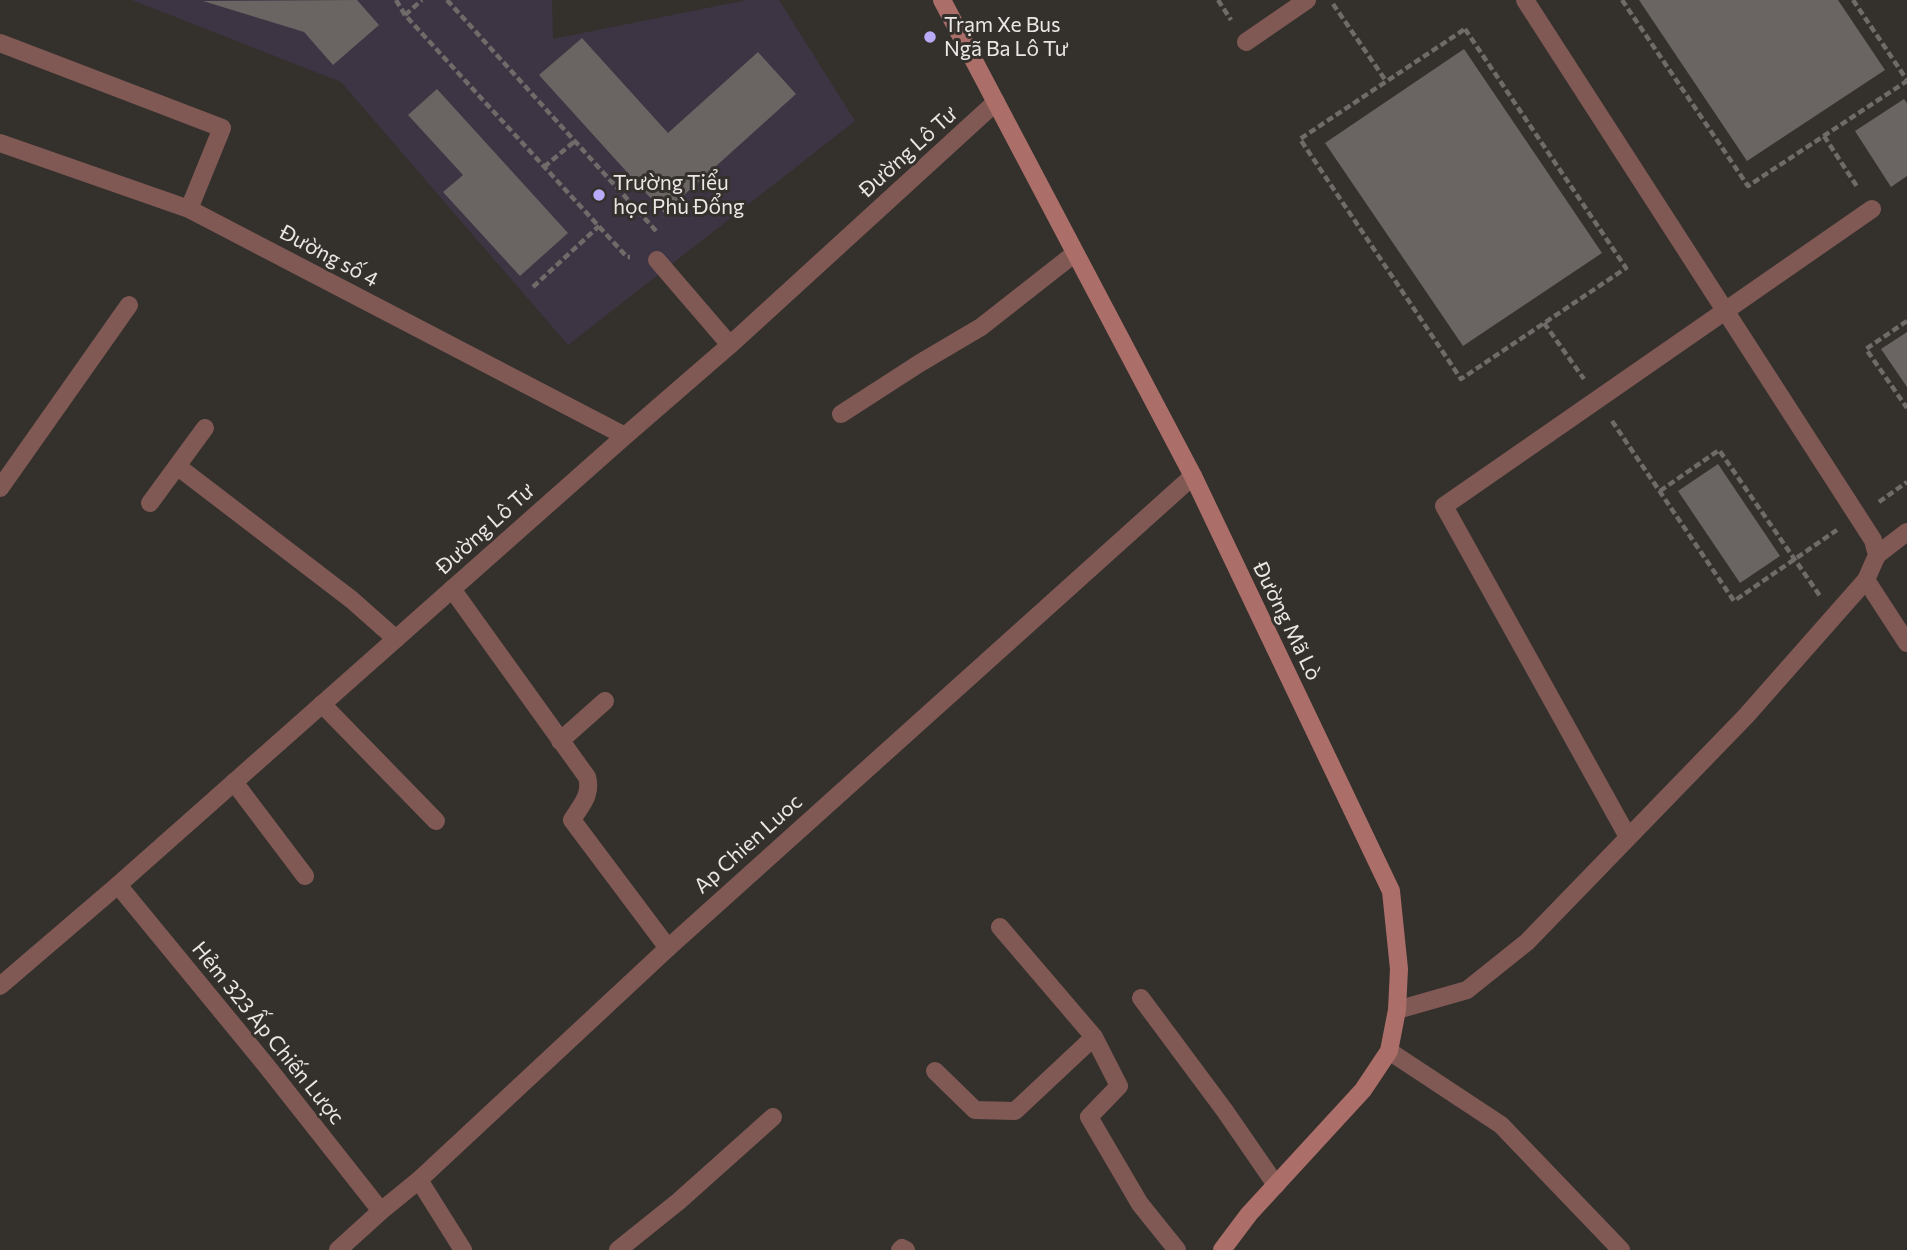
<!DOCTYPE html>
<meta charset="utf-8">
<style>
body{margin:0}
canvas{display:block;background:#34302c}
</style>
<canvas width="1907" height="1250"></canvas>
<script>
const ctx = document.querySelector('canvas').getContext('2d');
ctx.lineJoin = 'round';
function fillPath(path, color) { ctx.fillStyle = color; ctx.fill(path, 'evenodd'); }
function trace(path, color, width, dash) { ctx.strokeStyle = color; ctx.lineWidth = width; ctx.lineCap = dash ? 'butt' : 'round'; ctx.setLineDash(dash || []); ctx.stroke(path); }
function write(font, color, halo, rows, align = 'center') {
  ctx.font = font + ' Commissioner,sans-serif'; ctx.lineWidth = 6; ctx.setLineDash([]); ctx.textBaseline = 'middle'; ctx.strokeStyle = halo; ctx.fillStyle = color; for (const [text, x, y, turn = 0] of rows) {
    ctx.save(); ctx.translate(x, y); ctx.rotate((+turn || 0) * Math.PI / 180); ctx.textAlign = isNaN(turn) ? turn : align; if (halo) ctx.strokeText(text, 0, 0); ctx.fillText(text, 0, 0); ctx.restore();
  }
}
const education = new Path2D(`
 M132 0H552L553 39 747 0H779L855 121 568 345 341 82Z`);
const building = new Path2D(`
 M357 0 379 25 333 65 304 32 203 1Z
 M1639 0H1838L1885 70 1747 161Z
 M582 38 668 133 758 52 796 94 664 213 539 75Z
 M1464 49 1602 253 1463 346 1325 143Z
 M437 89 568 233 520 276 443 192 463 175 408 115Z
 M1904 99 1907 103V176L1891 187 1855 131Z
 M1907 332V387L1881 349Z
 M1718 464 1780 556 1740 583 1678 491Z`);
const path = new Path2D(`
 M396 0 405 15 627 257H630
 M447 0 658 233
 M1218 0 1231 20
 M1622 0 1748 186 1907 81
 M1853 0 1907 80
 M1333 4 1386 81
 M405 15 422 0
 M1465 29 1626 268 1461 379 1300 139Z
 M1824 136 1858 188
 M544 167 575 141
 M533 287 599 226
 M1907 321 1866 349 1907 408
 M1544 323 1584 379
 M1612 421 1734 601 1837 530
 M1660 491 1719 450 1820 596
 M1879 502 1907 482`);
const lane = new Path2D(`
 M1246 42 1307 0
 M0 43 222 128 189 209
 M657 260 730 345
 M841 414 920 363 981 327 1074 254
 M177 466 352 600 396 639
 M0 488 129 305
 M150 503 205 428
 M1877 555 1907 532
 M1866 580 1907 643
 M452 589 587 777C592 795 581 805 572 820L668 948
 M322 704 436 821
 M560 741 605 701
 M234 782 305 876
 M1628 837 1444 506 1872 209
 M118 885 265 1064 381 1211
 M1000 927 1094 1037 1119 1086 1089 1117 1140 1204 1177 1250
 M1141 998 1225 1111 1276 1185
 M1389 1051 1501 1125 1621 1250
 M935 1071 975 1110 1015 1111 1094 1037
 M419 1180 463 1250
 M618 1250 679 1201 773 1117
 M900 1250 902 1248 906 1250`);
const street = new Path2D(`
 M0 143 189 209 625 436
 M0 986 118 885 625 436 730 345 996 102
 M1397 1010 1467 990 1527 942 1746 716 1866 580 1877 555 1873 540 1525 0
 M338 1250 381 1211 419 1180 668 948 1193 476`);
const secondary = new Path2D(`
 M942 0 1193 476 1391 891 1399 969 1397 1010 1389 1051 1363 1090 1249 1214 1222 1250`);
const markers = [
 [930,37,7,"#b9abf7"],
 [599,195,7,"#b9abf7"]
];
const poiNames = [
 ["Trạm Xe Bus",944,25],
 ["Ngã Ba Lô Tư",944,49],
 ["Trường Tiểu",613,183],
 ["học Phù Đổng",613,207]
];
const streetNames = [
 ["Đường Lô Tư",908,152,-42],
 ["Đường số 4",329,256,28],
 ["Đường Lô Tư",485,529,-42],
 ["Đường Mã Lò",1287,621,64],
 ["Ap Chien Luoc",748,844,-42],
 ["Hẻm 323 Ấp Chiến Lược",268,1033,51]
];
fillPath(education, '#3d3444');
fillPath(building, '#6a6462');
trace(path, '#6f6b68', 4.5, [7, 3.5]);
trace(lane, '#805955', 18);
trace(street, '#805955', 18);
trace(secondary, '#ac6e69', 18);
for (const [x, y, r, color] of markers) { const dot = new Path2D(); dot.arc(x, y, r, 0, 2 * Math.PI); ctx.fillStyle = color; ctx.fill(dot); trace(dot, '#34302c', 2.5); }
write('21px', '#eae7e5', '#34302c', poiNames, 'left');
write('21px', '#eae7e5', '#34302c', streetNames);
</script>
